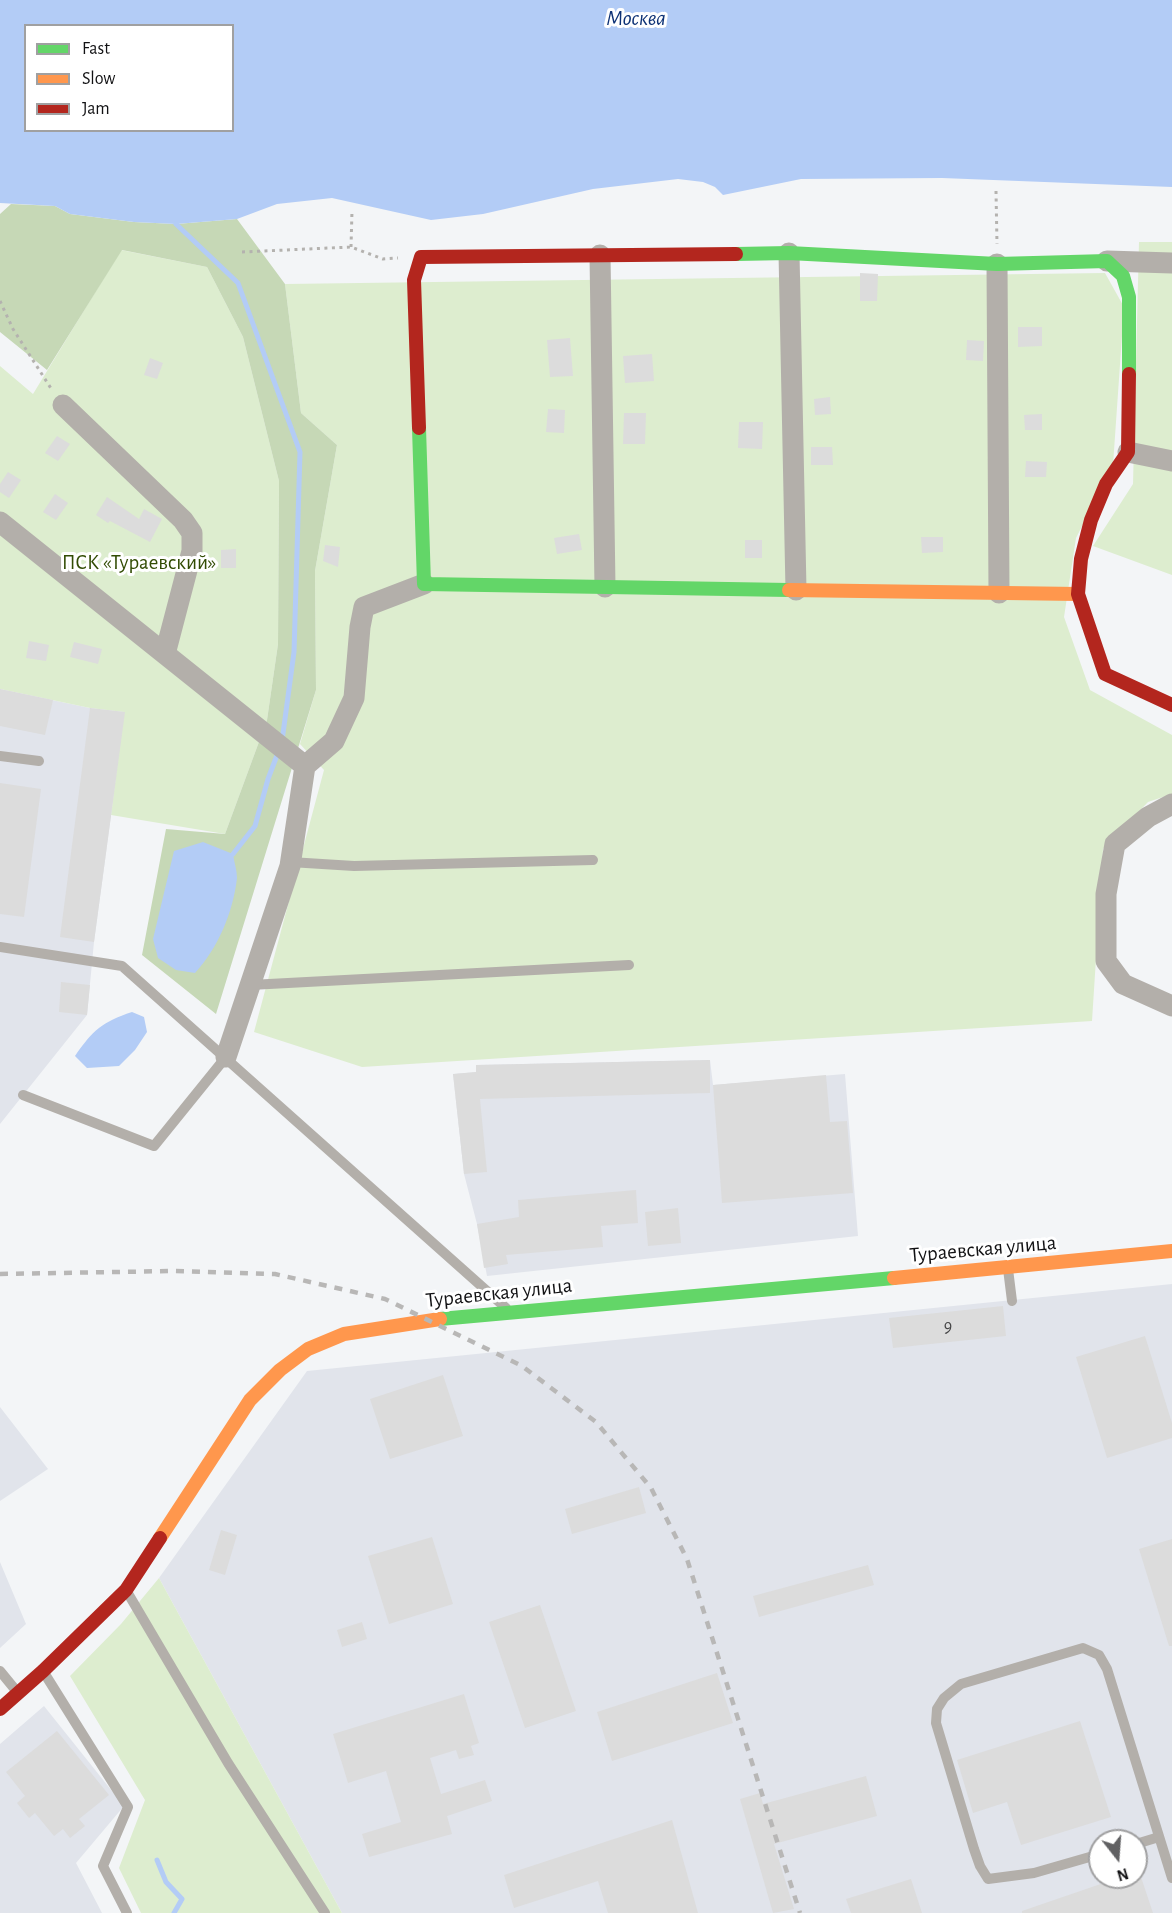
<!DOCTYPE html>
<meta charset="utf-8">
<style>
body{margin:0}
#map{position:relative;width:1172px;height:1913px;overflow:hidden;background:#f3f5f7;font-family:"Alegreya Sans",sans-serif}
canvas{display:block}
.legend{position:absolute;left:24px;top:24px;width:210px;height:108px;box-sizing:border-box;background:#fff;border:2px solid #a0a0a1;margin:0;padding:8px 10px;list-style:none;font-size:18px;color:#121214}
.legend li{display:flex;align-items:center;gap:12px;height:30px}
.legend b{width:30px;border:2px solid #a0a0a1}
.north{position:absolute;left:1088px;top:1829px;width:60px;height:60px;box-sizing:border-box;background:#fff;border:2px solid #a0a0a1;border-radius:50%;rotate:163deg;font-size:16px;font-weight:700;line-height:24px;text-align:center;color:#121214}
.north::after{content:'';display:block;margin:auto;width:21px;height:27px;background:#616163;clip-path:polygon(50% 0,100% 100%,50% 72%,0 100%)}
</style>
<div id="map">
<canvas width="1172" height="1913"></canvas>
<ul class="legend">
<li><b style="height:8px;background:#63d668"></b>Fast</li>
<li><b style="height:8px;background:#ff974d"></b>Slow</li>
<li><b style="height:8px;background:#b3261e"></b>Jam</li>
</ul>
<div class="north">N</div>
</div>
<script>
const ctx = document.querySelector('canvas').getContext('2d');
ctx.lineJoin = 'round';
function fillPath(path, color) { ctx.fillStyle = color; ctx.fill(path, 'evenodd'); }
function trace(path, color, width, dash) { ctx.strokeStyle = color; ctx.lineWidth = width; ctx.lineCap = dash ? 'butt' : 'round'; ctx.setLineDash(dash || []); ctx.stroke(path); }
function write(font, color, halo, rows, align = 'center') {
  ctx.font = font + ' "Alegreya Sans",sans-serif'; ctx.lineWidth = 6; ctx.setLineDash([]); ctx.textBaseline = 'middle'; ctx.strokeStyle = halo; ctx.fillStyle = color; for (const [text, x, y, turn = 0] of rows) {
    ctx.save(); ctx.translate(x, y); ctx.rotate((+turn || 0) * Math.PI / 180); ctx.textAlign = isNaN(turn) ? turn : align; if (halo) ctx.strokeText(text, 0, 0); ctx.fillText(text, 0, 0); ctx.restore();
  }
}
const built = new Path2D(`
 M0 689 90 708 125 712 94 942 87 1015 0 1124Z
 M710 1060 713 1085 845 1074 858 1236 487 1276 477 1224 464 1174 453 1074 477 1072 476 1065Z
 M1172 1284V1913H342L159 1578 307 1371ZM1100 1841H1136V1877H1100Z
 M0 1407 48 1469 0 1501Z
 M0 1562 26 1624 0 1648Z
 M44 1706 124 1806 76 1863 102 1913H0V1744Z`);
const green = new Path2D(`
 M1139 242H1172V575L1093 546 1133 484Z
 M121 250 207 267 243 337 279 481 278 644 267 720 225 834 111 815 124 712 90 708 0 689V366L33 394Z
 M1105 273 1124 307 1113 465 1076 538 1064 617 1090 690 1172 735V794L1148 802 1103 849 1092 1021 362 1067 254 1032 324 770 300 744 316 690 315 571 337 445 301 413 285 284Z
 M159 1578 342 1913H141L119 1868 145 1800 70 1676 121 1624Z`);
const forest = new Path2D(`
 M11 204 55 206 70 214 134 222 176 224 237 219 285 284 301 413 337 445 315 571 316 690 216 1014 142 955 166 829 225 834 267 720 278 644 279 481 243 337 207 267 122 250 47 370 0 332V214Z`);
const water = new Path2D(`
 M0 0H1172V187L942 178 801 179 723 195 715 187 703 182 678 179 593 189 483 214 431 220 332 198 277 204 237 219 176 224 134 222 70 214 55 206 0 203ZM26 26H232V130H26Z
 M203 842 233 854C234 862 237 870 237 878 233 913 218 948 195 973L176 970 158 958 153 939 174 851Z
 M132 1012 144 1017 147 1032 135 1050 119 1066 87 1068 75 1056C93 1030 102 1022 132 1012Z`);
const stream = new Path2D(`
 M176 224 238 283 300 452 294 652 282 741
 M233 854 255 826 268 779 279 750
 M157 1860 166 1882 182 1899 174 1913`);
const building = new Path2D(`
 M860 273 878 274 877 301H860Z
 M1018 327H1042V346L1018 347Z
 M570 338 573 376 550 377 547 340Z
 M967 340 984 341 983 361 966 360Z
 M652 354 654 381 625 383 623 356Z
 M150 358 163 363 157 379 144 375Z
 M830 397 831 414 815 415 814 399Z
 M548 409 565 410 564 433 546 432Z
 M624 413H646L645 444H623Z
 M1042 414V430H1025L1024 415Z
 M739 422H763L762 449 738 448Z
 M57 436 70 444 58 461 45 453Z
 M811 447H832L833 465H811Z
 M1026 461 1047 462 1046 477H1025Z
 M8 472 21 480 9 498 0 492V484Z
 M55 494 68 503 56 520 43 512Z
 M107 497 139 519 144 509 162 519 150 542 110 521 108 523 96 515Z
 M579 534 582 550 557 554 554 538Z
 M921 537H943V552L922 553Z
 M745 540H762V558H745Z
 M325 545 340 547 338 567 323 561Z
 M236 549V568H221V550Z
 M29 641 49 645 46 661 26 658Z
 M74 642 102 649 98 664 70 657Z
 M0 689 53 700 45 735 0 726Z
 M90 708 125 712 94 942 60 937Z
 M0 783 41 789 24 917 0 914Z
 M61 982 90 985 87 1015 59 1012Z
 M710 1060V1093L480 1099 487 1172 464 1174 453 1074 476 1072V1065Z
 M826 1075 830 1122 847 1121 853 1193 722 1203 713 1085Z
 M636 1190 638 1223 601 1226 603 1247 506 1255 508 1264 484 1268 477 1224 519 1217 518 1200Z
 M678 1208 681 1243 648 1246 645 1212Z
 M1003 1306 1006 1336 893 1348 889 1318Z
 M1145 1336 1172 1423V1438L1107 1458 1076 1357Z
 M443 1375 463 1436 390 1459 370 1399Z
 M639 1487 646 1513 572 1534 565 1509Z
 M221 1530 237 1535 225 1575 209 1570Z
 M432 1537 453 1604 389 1624 368 1556Z
 M1172 1539V1646H1169L1139 1549Z
 M868 1565 874 1585 759 1617 753 1596Z
 M540 1605 576 1711 525 1728 489 1622Z
 M362 1622 367 1639 342 1647 337 1630Z
 M717 1673 733 1723 612 1761 597 1712Z
 M464 1694 479 1743 471 1746 474 1755 459 1759 456 1750 430 1758 441 1794 485 1780 492 1801 447 1816 452 1834 369 1857 362 1834 401 1822 386 1771 348 1783 333 1734Z
 M1080 1721 1111 1817 1021 1845 1007 1802 973 1813 957 1760Z
 M57 1731 109 1795 79 1819 85 1826 70 1838 63 1829 54 1836 35 1813 29 1818 17 1803 25 1796 6 1772Z
 M866 1776 877 1816 774 1844 794 1909 773 1913 740 1799 760 1793 763 1804Z
 M672 1820 698 1913H608L598 1881 514 1908 504 1875Z
 M1121 1877H1141L1153 1913H1022V1911Z
 M911 1879 922 1913H851L846 1899Z`);
const path = new Path2D(`
 M996 191 997 244
 M351 247 352 211
 M242 252 351 247 383 259 398 258
 M0 301 13 329 52 390`);
const lane = new Path2D(`
 M0 756 39 761
 M290 862 354 866 593 860
 M0 947 122 966 506 1308
 M250 985 629 965
 M23 1095 154 1146 226 1057
 M1008 1269 1012 1301
 M126 1590 228 1763 325 1913
 M0 1671 18 1693
 M43 1671 128 1807 103 1866 127 1913
 M1136 1844 1159 1837
 M1100 1854 1034 1873 988 1879 980 1866 974 1849 936 1723 937 1709 944 1698 961 1684 1083 1648 1099 1655 1107 1669 1172 1878`);
const street = new Path2D(`
 M789 253 796 590
 M600 255 605 587
 M1107 261 1172 263
 M997 264 999 593
 M63 405 183 520 192 533V551L165 654
 M1128 452 1172 461
 M0 522 305 766
 M1172 804 1148 817 1115 844 1106 894V961L1123 984 1172 1006
 M226 1057 290 866 305 766 334 741 354 698 360 627 364 607 424 584`);
const fast = new Path2D(`
 M736 254 789 253 997 264 1107 261 1123 276 1129 297V374
 M419 428 424 584 789 590
 M440 1319 894 1278`);
const slow = new Path2D(`
 M789 590 1078 594
 M894 1278 1172 1251
 M160 1538 250 1400 280 1370 308 1349 344 1334 440 1319`);
const jam = new Path2D(`
 M1129 374 1128 452 1106 484 1091 520 1081 559 1078 594 1105 674 1172 705
 M419 428 414 280 421 257 736 254
 M0 1709 43 1671 126 1590 160 1538`);
const rail = new Path2D(`
 M0 1274 172 1271 275 1274 385 1299 522 1366 596 1422 651 1488 687 1559 800 1913`);
const numberNames = [
 ["9",948,1327]
];
const parkNames = [
 ["ПСК «Тураевский»",139,563]
];
const streetNames = [
 ["Тураевская улица",983,1249,-5],
 ["Тураевская улица",499,1293,-6]
];
const waterNames = [
 ["Москва",636,18]
];
fillPath(built, '#e1e4eb');
fillPath(green, '#ddedcf');
fillPath(forest, '#c6d8b6');
fillPath(water, '#b3ccf6');
trace(stream, '#b3ccf6', 5);
fillPath(building, '#dcdcdc');
trace(path, '#b4b2af', 3, [3, 4.5]);
trace(lane, '#b3afaa', 10);
trace(street, '#b3afaa', 21);
trace(fast, '#63d668', 14);
trace(slow, '#ff974d', 14);
trace(jam, '#b3261e', 14);
trace(rail, '#b8b7b6', 4.5, [8, 8]);
write('18px', '#464647', null, numberNames);
write('21px', '#324c04', '#fff', parkNames);
write('21px', '#121214', '#fff', streetNames);
write('italic 22px', '#0d3175', '#fff', waterNames);
</script>
